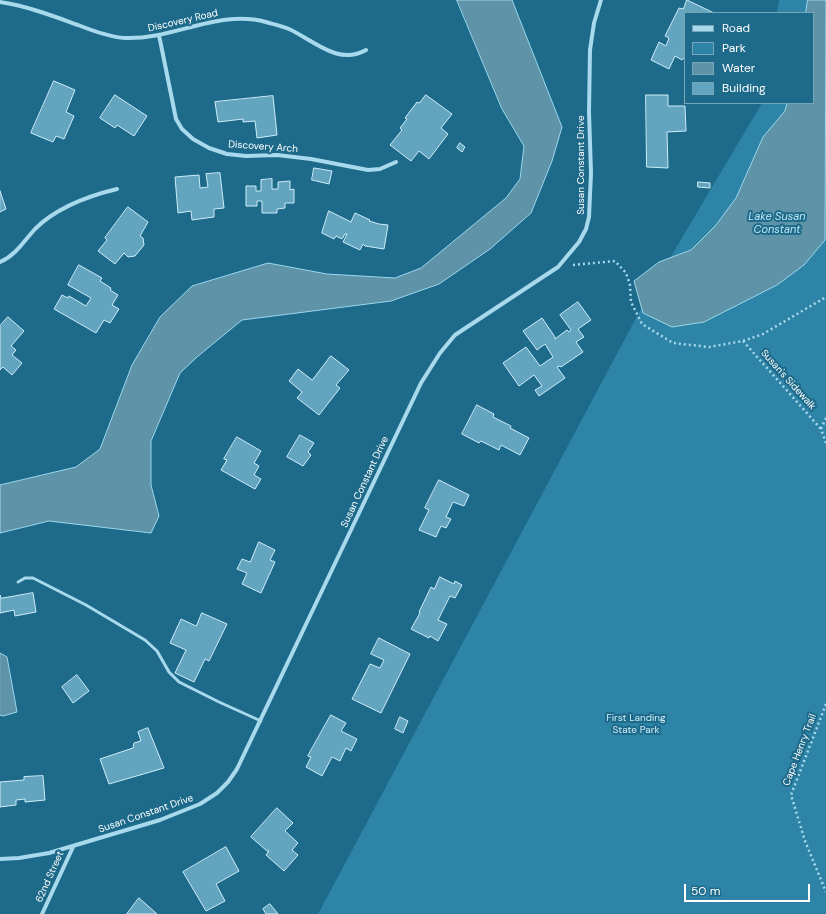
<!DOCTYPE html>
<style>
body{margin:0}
#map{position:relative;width:826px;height:914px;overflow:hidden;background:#1d6a8a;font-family:"DM Sans",sans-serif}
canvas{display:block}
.legend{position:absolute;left:684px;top:12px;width:130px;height:92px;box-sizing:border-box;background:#1d6a8a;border:1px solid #77a6b9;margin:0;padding:5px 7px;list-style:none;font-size:12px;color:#fff}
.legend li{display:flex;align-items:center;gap:8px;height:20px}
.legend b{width:20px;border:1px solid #77a6b9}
.scale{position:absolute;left:684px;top:884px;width:126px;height:18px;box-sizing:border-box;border:2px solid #fff;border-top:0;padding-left:5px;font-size:12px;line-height:14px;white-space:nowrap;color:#fff;-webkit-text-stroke:3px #1d6a8a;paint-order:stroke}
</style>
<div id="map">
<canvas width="826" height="914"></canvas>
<ul class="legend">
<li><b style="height:5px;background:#a8d9ec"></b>Road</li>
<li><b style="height:11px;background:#2d84a6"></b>Park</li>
<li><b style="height:11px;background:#5e93a8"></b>Water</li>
<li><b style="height:11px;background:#63a4bf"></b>Building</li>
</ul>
<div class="scale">50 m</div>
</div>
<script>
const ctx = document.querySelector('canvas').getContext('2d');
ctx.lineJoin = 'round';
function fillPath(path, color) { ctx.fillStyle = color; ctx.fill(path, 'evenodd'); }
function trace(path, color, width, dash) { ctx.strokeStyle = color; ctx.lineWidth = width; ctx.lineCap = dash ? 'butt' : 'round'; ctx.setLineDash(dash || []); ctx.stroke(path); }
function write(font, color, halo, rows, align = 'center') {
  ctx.font = font + ' "DM Sans",sans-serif'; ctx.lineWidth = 4; ctx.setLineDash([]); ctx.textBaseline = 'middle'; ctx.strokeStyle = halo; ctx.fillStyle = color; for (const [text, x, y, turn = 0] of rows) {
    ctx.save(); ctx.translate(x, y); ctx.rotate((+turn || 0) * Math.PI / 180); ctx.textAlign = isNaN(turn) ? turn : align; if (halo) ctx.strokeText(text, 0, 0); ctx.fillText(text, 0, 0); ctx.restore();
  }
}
const green = new Path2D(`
 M779 0H826V914H318L651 290 762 103H813V13H777Z`);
const water = new Path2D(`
 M457 0H512L562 127 552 161 531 213 490 249 439 284 391 301 242 320 197 357 180 373 151 441V485L159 516 151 533 49 521 0 533V485L76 467 100 449 132 365 160 317 192 286 268 263 327 274 395 278 421 268 506 198 520 179 524 146 502 109Z
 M808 0H826L825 240 804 265 777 285 704 322 672 327 643 313 634 281 659 262 691 250 716 225 736 198 763 137 785 111 787 103H813V13H806Z
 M0 653 7 657 17 712 3 716 0 715Z`);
const building = new Path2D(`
 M687 0 714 13H685V57L682 60 675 56 669 69 651 60 659 42 666 46 669 38 665 36 679 8 683 9Z
 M54 81 75 90 66 112 74 116 64 139 56 136 53 142 31 133Z
 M115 95 147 116 134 136 117 125 115 128 100 118Z
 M426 95 452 114 441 128 448 134 429 159 419 151 411 161 390 145 402 130 400 128 407 119 405 118 417 102 419 103Z
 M646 95H668V106H685L686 131 667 132 668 168 647 167Z
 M273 96 277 135 257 138 255 121 243 122V119L218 122 215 102Z
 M460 143 465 147 462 152 457 148Z
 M314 168 332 171 329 184 312 180Z
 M220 173 224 208 214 209V217L192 220 191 211 178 213 175 177 199 175 200 188 208 187 206 174Z
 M272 179V189H278V182L290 181V190L294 189V203H285V208L277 209V213H262V201H257V206H246V186H256V191H261V180Z
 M698 182 710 183V188L698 187Z
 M0 191 6 209 0 212Z
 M128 207 148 222 140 236 143 238 144 245 135 256 128 257 124 253 115 264 98 251 107 240 105 238Z
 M329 211 351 222 355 213 370 220 369 221 379 224 388 225 384 249 365 246 363 244 360 250 343 242 347 234H345L342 239 336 236 334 239 322 233Z
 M79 265 102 278 100 281 111 288 110 290 118 295 112 305 119 309 110 323 104 320 96 333 54 309 62 295 68 298 69 296 86 306 91 298 68 285Z
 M578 302 591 320 578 329 584 337 576 342 583 352 561 367 560 366 557 367 565 378 539 396 535 390 542 386 534 375 519 386 503 363 526 347 540 366 553 357 545 344 537 350 523 331 542 318 555 337V339L567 330 569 332 571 330 560 315Z
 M8 317 24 331 11 346 16 350 12 355 22 363 12 375 3 367 0 370V326Z
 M331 356 349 370 336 385 340 388 319 415 297 398 302 392 289 381 298 369 312 380Z
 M477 405 494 414 493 417 511 426 510 428 529 438 520 455 501 445 499 450 481 441 479 443 462 434Z
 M300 435 314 443 308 452 311 455 303 466 287 457Z
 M237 437 261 451 254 463 259 466 254 475 261 479 255 489 221 470 227 460 224 459Z
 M439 480 469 495 464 506 453 502 446 517 451 519 446 528 441 526 436 537 419 530 429 510 425 508Z
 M259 542 275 550 270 560 275 562 261 593 242 584 247 573 237 569 242 559 250 562Z
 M440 577 454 584 455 581 462 585 455 598 450 596 438 620 447 624 438 641 430 636 429 638 411 629 420 613 419 612 431 587 434 589Z
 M33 593 36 612 15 616 14 610 0 613V595L1 598Z
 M202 613 227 624 209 661 205 659 194 682 175 673 186 650 170 643 181 619 196 626Z
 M379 638 410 654 381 713 352 699 370 664 380 668 384 660 371 654Z
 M77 675 89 691 73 703 62 687Z
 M331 715 346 723 341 731 357 739 351 751 346 748 340 761 332 757 322 776 306 767 311 757 308 756Z
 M400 717 408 721 403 733 395 729Z
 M148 728 164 768 109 784 100 759 133 748 134 743 141 741 138 732Z
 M43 776 45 800 25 802V799L16 800V805L0 807V782L24 780V777Z
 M277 808 293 823 285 831 298 843 292 850 298 855 284 871 266 855 269 851H267L251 837Z
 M226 847 239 871 216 884 225 901 206 911 183 872Z
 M139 898 157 914H127Z
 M270 904 278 914H266L263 909Z`);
const path = new Path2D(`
 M573 265 615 261 626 273 630 285 631 302 642 324 673 343 709 347 743 341 763 334 826 297
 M743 341 821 429
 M826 418 821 429 826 443
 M826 704 791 795 805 841 826 892`);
const service = new Path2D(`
 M18 582 25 578H33L86 605 145 640 157 651 169 672 179 682 219 702 261 721`);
const minor = new Path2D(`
 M0 2C27 6 53 16 78 25 93 31 109 37 125 38 173 40 218 9 266 22 273 24 282 26 289 29 313 40 338 66 366 50
 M159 35 176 119 182 129 193 139 209 148 227 154 246 156 277 155 311 159 368 170 380 169 396 162
 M0 262C16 255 24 241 35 229 57 207 88 196 117 189
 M0 859 19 858 49 853 160 820 200 804 217 793 228 782 237 769 421 383 440 353 455 335 558 267 579 242 586 229 589 217 591 173 589 112 590 50 594 23 601 0
 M42 914 73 847`);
const streetNames = [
 ["Discovery Road",183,21,-13],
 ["Discovery Arch",263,147,4],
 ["Susan Constant Drive",581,165,-90],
 ["Susan's Sidewalk",788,380,48],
 ["Susan Constant Drive",365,482,-65],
 ["Cape Henry Trail",800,750,-69],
 ["Susan Constant Drive",146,814,-19],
 ["62nd Street",50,877,-66]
];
const parkNames = [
 ["First Landing",636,718],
 ["State Park",636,730]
];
const waterNames = [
 ["Lake Susan",777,217],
 ["Constant",777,230]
];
fillPath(green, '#2d84a6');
fillPath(water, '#5e93a8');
trace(water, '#9bd8ee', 1);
fillPath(building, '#63a4bf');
trace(building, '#ceedf9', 1);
trace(path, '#a8d9ec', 2.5, [2, 3]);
trace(service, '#a8d9ec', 3);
trace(minor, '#a8d9ec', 4);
write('10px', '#fff', '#1d6a8a', streetNames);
write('10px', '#ceedf9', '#1d6a8a', parkNames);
write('italic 11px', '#bfe6f5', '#1d6a8a', waterNames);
</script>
